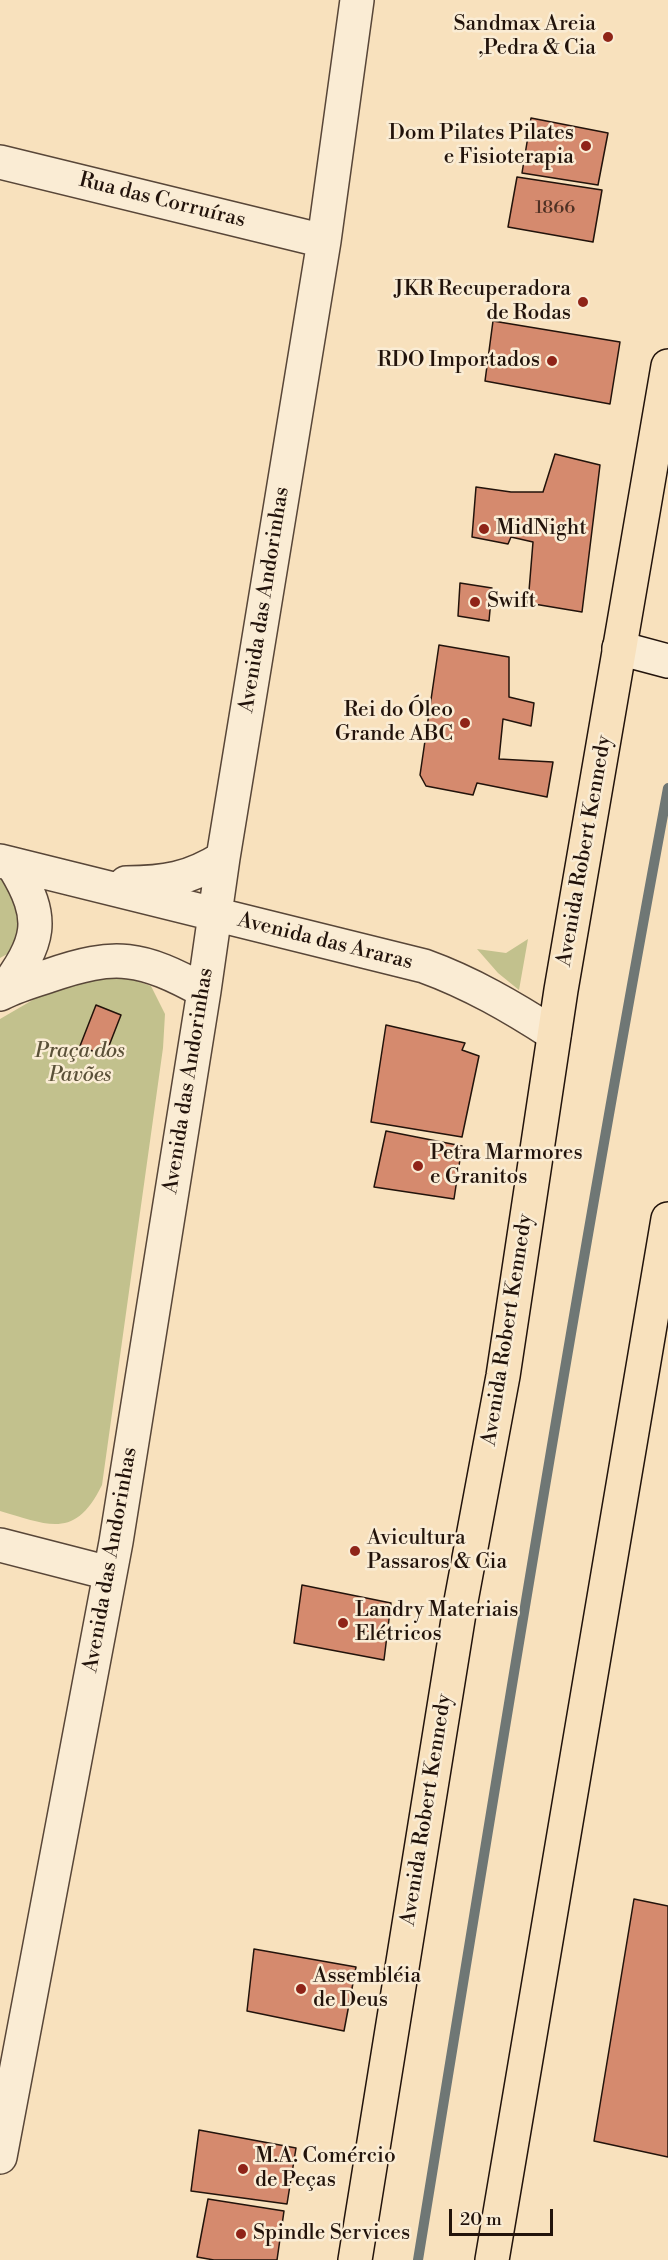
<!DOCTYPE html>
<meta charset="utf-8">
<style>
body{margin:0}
#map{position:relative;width:668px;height:2260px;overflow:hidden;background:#f8e1bd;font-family:"Libre Bodoni",serif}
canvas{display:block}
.scale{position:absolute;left:449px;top:2209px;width:104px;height:27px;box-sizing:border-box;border:3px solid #22130b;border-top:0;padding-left:8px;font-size:18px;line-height:21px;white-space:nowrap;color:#22130b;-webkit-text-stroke:4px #faecd4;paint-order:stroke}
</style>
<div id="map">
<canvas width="668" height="2260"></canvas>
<div class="scale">20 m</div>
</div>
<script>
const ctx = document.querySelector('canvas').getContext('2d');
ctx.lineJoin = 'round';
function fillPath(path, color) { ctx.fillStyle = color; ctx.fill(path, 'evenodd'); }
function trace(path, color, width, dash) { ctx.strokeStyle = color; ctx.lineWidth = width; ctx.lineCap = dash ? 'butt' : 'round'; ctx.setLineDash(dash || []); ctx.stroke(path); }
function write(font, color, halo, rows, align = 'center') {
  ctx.font = font + ' "Libre Bodoni",serif'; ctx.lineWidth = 5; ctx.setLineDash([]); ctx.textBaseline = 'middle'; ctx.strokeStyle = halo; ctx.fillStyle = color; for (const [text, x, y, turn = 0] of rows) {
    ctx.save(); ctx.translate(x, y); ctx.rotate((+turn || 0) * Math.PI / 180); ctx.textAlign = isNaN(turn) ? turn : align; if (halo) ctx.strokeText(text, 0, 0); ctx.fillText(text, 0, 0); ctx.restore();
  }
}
const green = new Path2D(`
 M0 876 16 888 20 947 0 958Z
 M528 939 519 990 498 973 477 949 506 953Z
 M74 976 128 978 151 986 165 1014 163 1048 102 1485C75 1540 49 1525 0 1511V1019Z`);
const stream = new Path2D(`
 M418 2260C498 1769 577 1277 668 788`);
const building = new Path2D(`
 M531 118 608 133 598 185 522 173Z
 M517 177 602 190 593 242 508 227Z
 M493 321 620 342 610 404 485 381Z
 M555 454 600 465 582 612 528 603 533 542 511 537 508 544 472 537 476 487 511 492H543Z
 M460 583 492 588 489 621 458 616Z
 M439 645 509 657V697L534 703 531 726 503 719 499 759 553 762 547 797 477 783 473 795 426 786 420 775Z
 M96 1005 121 1015 105 1056 80 1046Z
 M386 1025 465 1043 462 1050 479 1056 462 1137 371 1122Z
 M386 1131 462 1146 454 1199 374 1187Z
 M302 1585 391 1603 384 1660 294 1643Z
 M634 1899 668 1906V2157L594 2141Z
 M254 1949 356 1967 344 2031 247 2011Z
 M199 2130 296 2148 287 2204 191 2191Z
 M208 2199 284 2211 277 2260H214L197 2257Z`);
const street = new Path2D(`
 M0 162 324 241
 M0 861 424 966C471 983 512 1007 554 1034
 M126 883C165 883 189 879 223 858
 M3 992C40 941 47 920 13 865
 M0 994C15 986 32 981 48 976 116 952 142 957 204 991
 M0 1545 109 1573
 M0 2157 116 1542 204 991 223 858 324 241 357 0`);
const secondary = new Path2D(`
 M619 648 668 661`);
const primary = new Path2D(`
 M355 2260 461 1601 503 1376 561 990 668 366
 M492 2260 668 1219`);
const markers = [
 [608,37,6,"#8f2418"],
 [586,146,6,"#8f2418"],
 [583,302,6,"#8f2418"],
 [552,361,6,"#8f2418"],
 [484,529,6,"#8f2418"],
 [475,602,6,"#8f2418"],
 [465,723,6,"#8f2418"],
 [418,1166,6,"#8f2418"],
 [355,1551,6,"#8f2418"],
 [343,1623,6,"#8f2418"],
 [301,1989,6,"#8f2418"],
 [243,2169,6,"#8f2418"],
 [241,2234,6,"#8f2418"]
];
const numberNames = [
 ["1866",555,209]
];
const poiNames = [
 ["Sandmax Areia",596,25,"right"],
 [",Pedra & Cia",596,49,"right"],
 ["Dom Pilates Pilates",574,134,"right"],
 ["e Fisioterapia",574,158,"right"],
 ["JKR Recuperadora",571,290,"right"],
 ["de Rodas",571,314,"right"],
 ["RDO Importados",540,361,"right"],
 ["MidNight",496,529],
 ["Swift",487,602],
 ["Rei do Óleo",453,711,"right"],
 ["Grande ABC",453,735,"right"],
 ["Petra Marmores",430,1154],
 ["e Granitos",430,1178],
 ["Avicultura",367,1539],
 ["Passaros & Cia",367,1563],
 ["Landry Materiais",355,1611],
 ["Elétricos",355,1635],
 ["Assembléia",313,1977],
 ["de Deus",313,2001],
 ["M.A. Comércio",255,2157],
 ["de Peças",255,2181],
 ["Spindle Services",253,2234]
];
const streetNames = [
 ["Rua das Corruíras",162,201,14],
 ["Avenida das Andorinhas",265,600,-81],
 ["Avenida Robert Kennedy",585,851,-80],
 ["Avenida das Araras",325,942,14],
 ["Avenida das Andorinhas",189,1081,-81],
 ["Avenida Robert Kennedy",508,1330,-81],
 ["Avenida das Andorinhas",111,1560,-80],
 ["Avenida Robert Kennedy",427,1810,-81]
];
const parkNames = [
 ["Praça dos",80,1052],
 ["Pavões",80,1076]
];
fillPath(green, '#c2c18d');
trace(stream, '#6f7775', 10);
fillPath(building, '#d58a6e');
trace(building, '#22130b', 1.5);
trace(street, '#584638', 36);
trace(secondary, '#22130b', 36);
trace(primary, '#22130b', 36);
trace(street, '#faecd4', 33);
trace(secondary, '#faecd4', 33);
trace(primary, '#f8e1bd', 33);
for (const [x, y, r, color] of markers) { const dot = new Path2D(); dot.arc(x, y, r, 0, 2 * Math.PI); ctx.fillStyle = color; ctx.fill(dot); trace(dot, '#faecd4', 2); }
write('18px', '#4f3124', null, numberNames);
write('21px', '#22130b', '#faecd4', poiNames, 'left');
write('21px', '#22130b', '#faecd4', streetNames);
write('italic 21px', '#5a5038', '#faecd4', parkNames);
</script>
